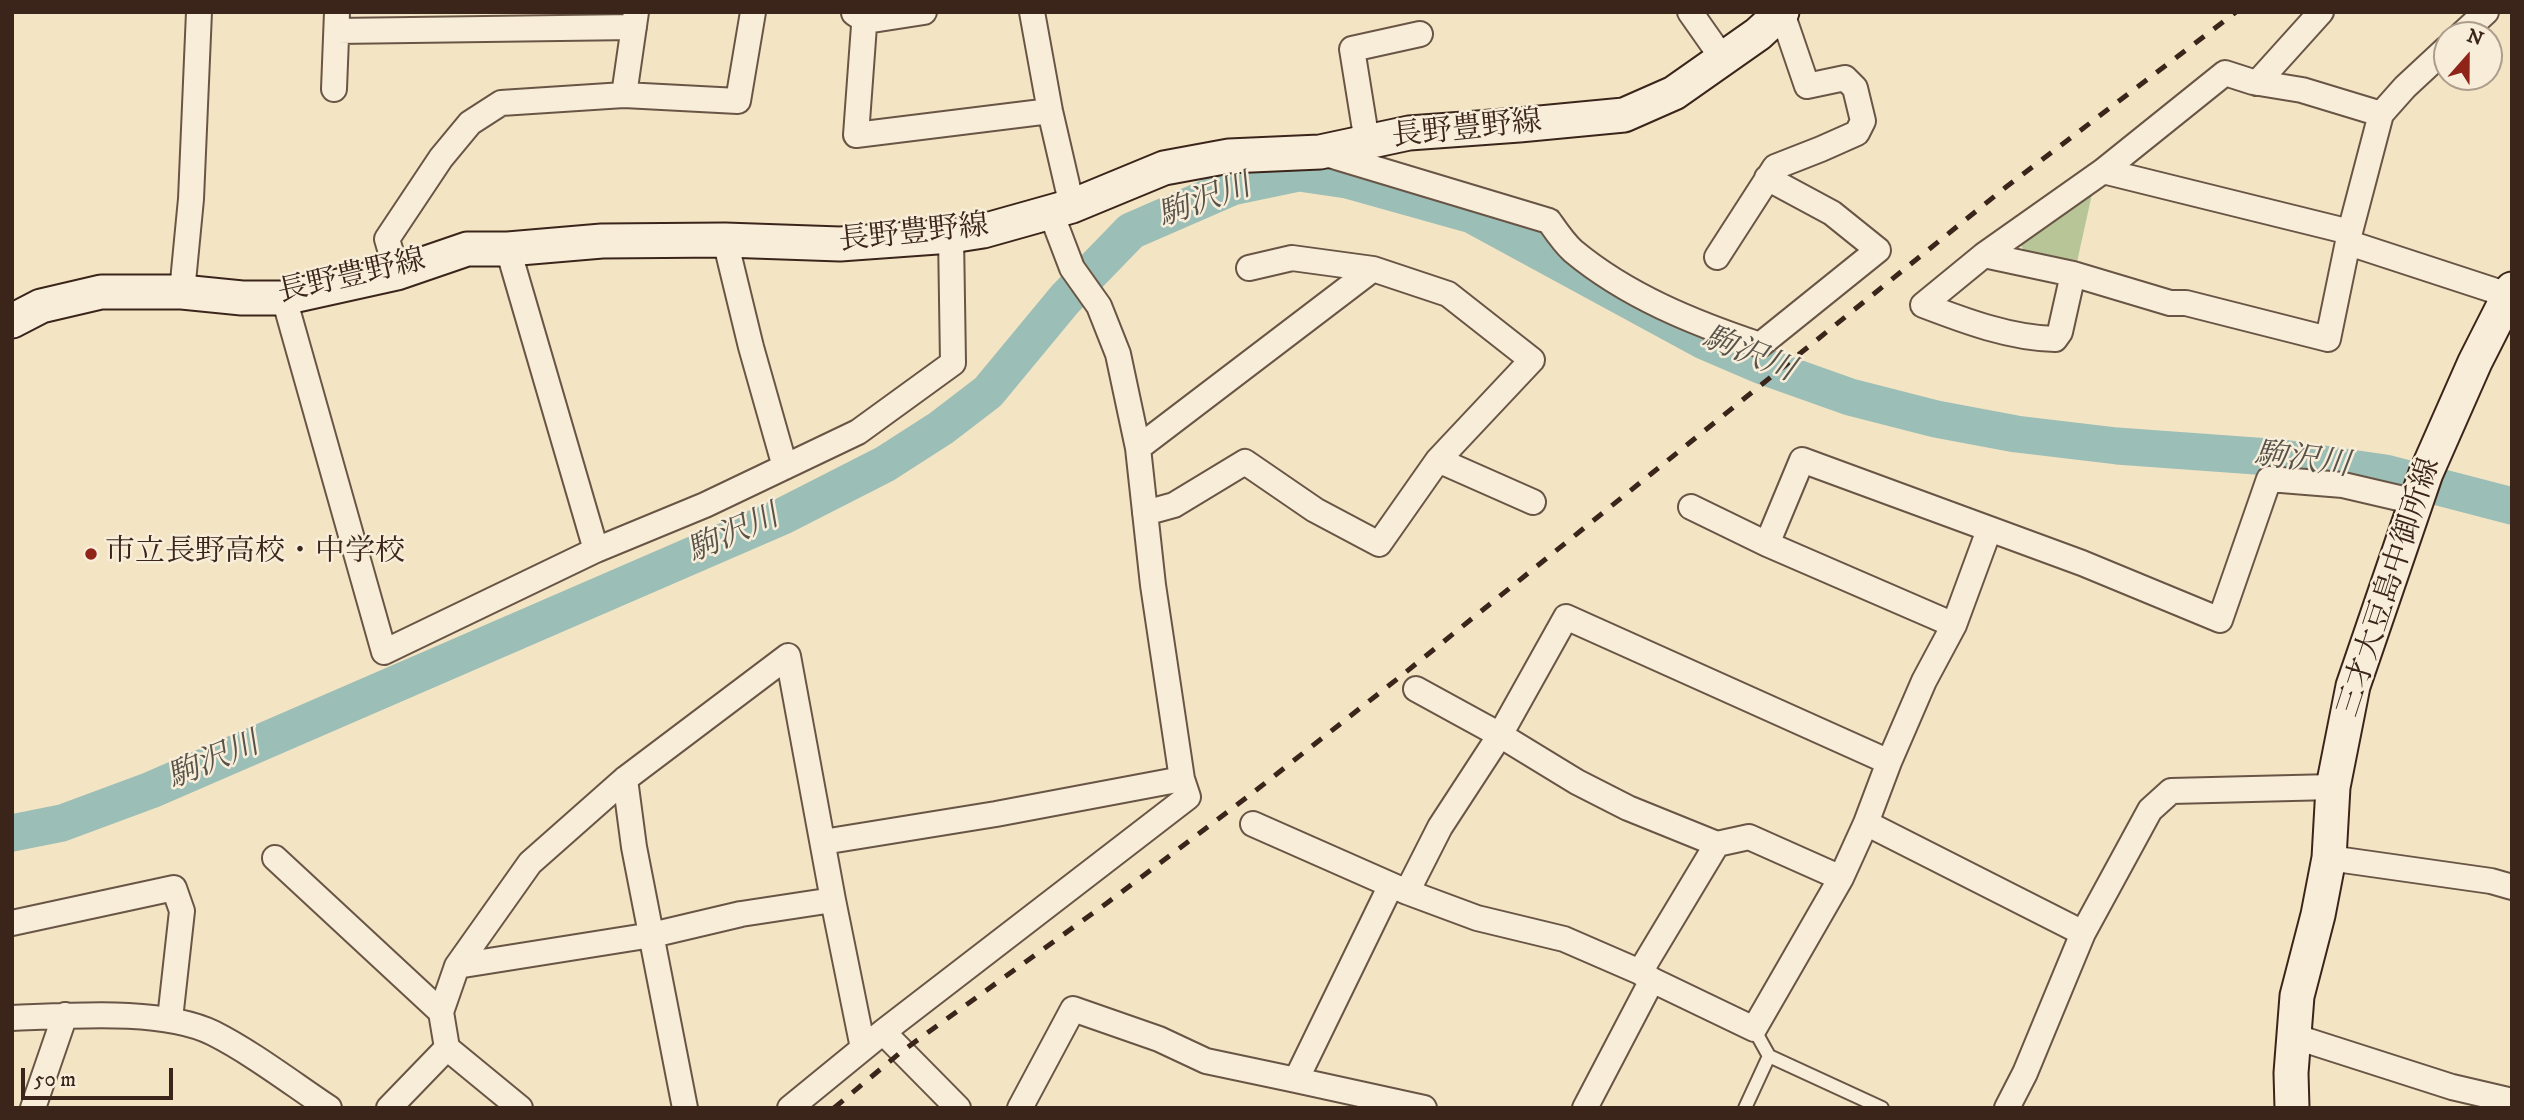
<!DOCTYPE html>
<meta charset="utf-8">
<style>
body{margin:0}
#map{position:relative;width:2524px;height:1120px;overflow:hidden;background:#f3e4c4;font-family:"IM FELL DW Pica",serif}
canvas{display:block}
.frame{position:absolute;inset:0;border:14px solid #3b251b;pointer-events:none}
.north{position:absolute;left:2433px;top:21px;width:70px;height:70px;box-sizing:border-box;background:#f7edd9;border:2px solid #ac9d8d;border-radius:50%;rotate:21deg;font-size:19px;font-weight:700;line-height:28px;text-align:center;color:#3b251b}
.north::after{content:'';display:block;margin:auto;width:24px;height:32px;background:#8f2418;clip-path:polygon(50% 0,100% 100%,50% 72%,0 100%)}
.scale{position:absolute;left:21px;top:1068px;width:152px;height:32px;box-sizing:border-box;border:4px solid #3b251b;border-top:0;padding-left:9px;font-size:21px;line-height:24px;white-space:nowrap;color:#3b251b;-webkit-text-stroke:5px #f7edd9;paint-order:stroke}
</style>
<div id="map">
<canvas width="2524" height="1120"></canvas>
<div class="frame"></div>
<div class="north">N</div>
<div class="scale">50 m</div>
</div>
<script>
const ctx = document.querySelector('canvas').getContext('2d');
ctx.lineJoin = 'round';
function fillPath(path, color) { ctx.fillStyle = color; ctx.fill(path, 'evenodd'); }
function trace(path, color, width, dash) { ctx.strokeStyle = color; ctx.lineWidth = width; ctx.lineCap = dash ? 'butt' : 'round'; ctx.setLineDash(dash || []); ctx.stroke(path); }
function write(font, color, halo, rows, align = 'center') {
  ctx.font = font + ' "IM FELL DW Pica","Noto Serif JP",serif'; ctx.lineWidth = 5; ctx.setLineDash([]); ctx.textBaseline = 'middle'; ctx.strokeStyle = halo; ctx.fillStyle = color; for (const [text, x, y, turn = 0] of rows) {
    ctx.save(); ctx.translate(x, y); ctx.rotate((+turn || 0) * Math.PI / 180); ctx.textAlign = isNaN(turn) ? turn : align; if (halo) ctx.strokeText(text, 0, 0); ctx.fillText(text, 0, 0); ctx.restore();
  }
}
const green = new Path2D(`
 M2092 194 2077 262 2027 255 2020 244Z`);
const river = new Path2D(`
 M12 833 62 823 151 790 783 516 885 464 941 428 988 392 1065 299 1131 231 1232 187 1299 173 1347 180 1472 215 1704 341 1760 365 1850 397 1936 419 2016 434 2117 446 2283 458 2385 473 2512 506`);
const service = new Path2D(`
 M1754 1029 1769 1056
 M1745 1108 1769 1056 1882 1108`);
const minor = new Path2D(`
 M865 12 856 135 1050 111
 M1032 12 1050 111 1072 206
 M1690 12 1723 59
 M854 13 866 21 924 12
 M337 31 634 27
 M2461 35 2486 12
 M2225 73 2253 82 2302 90 2381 114 2350 232 2328 339 2186 303H2170L2073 274 1984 255 2103 171Z
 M2257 83 2321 12
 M334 89 337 12
 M624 95 738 101 753 12
 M2381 114 2405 87 2447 48
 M1367 142 1352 49 1420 34
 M1323 153 1549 221C1556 231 1564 243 1573 251 1627 296 1694 323 1760 345L1878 250 1832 213 1767 178
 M2103 171 2350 232
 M725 240 751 347 785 467
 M2349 243 2508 295
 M508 249 596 550
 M1984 255 1923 305C1965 321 2010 338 2055 339L2060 332 2073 274
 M1717 257 1775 167 1821 149 1857 133 1863 121 1855 88 1845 78 1807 86 1782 13
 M1249 268 1292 258 1373 269
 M397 273 387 239 441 158 470 123 501 103 624 95 636 12
 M182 292 191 199 199 12
 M284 298 384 652 596 550 705 505 858 432 953 363 951 236
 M1138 448 1373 269 1448 294 1532 360 1438 460 1379 544 1315 510 1245 462 1174 505 1145 513
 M1438 460 1533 502
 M1691 507 1767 544 1954 625
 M1767 544 1802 460 2082 563 2220 620 2269 479 2343 485 2416 502
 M1416 689 1500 735 1577 782 1628 808 1717 844 1640 972
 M625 779 634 847 685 1108
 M1866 823 1889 762
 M1253 824 1407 892 1440 827 1500 735 1566 617 1889 762 1924 681 1954 625 1989 530
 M823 842 996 814 1182 779
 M1717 844 1749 837 1841 878
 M275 858 441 1012
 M2329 858 2491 881 2512 887
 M1391 885 1296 1080 1424 1108
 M1407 892 1477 918 1564 939 1640 972 1652 980
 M12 923 174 888 182 911 170 1019
 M457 966 652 935 741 914 833 900
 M12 1018C69 1016 162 1008 213 1033 251 1052 293 1084 329 1108
 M883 1032 958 1108
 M2293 1036 2452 1087 2512 1101
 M33 1108 65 1015
 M389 1108 447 1048
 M520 1108 447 1048 441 1012 457 966 530 863 625 779 788 656 833 900 863 1048
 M790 1108 883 1032 1188 797 1182 779 1153 585 1138 448 1118 354 1099 306 1072 268 1051 213
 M1020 1108 1073 1009 1159 1039 1206 1061 1296 1080
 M1585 1108 1652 980 1754 1029 1841 878 1866 823 2083 933
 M2007 1108 2025 1073 2083 933 2150 810 2171 791 2333 787`);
const secondary = new Path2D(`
 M12 321 41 306 101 292H182L242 298H284L397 273 467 249H508L602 241 725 240 840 244 951 236 983 231 1072 206 1164 168 1229 156 1320 152 1409 133 1519 125 1624 115 1674 93 1758 34 1782 12
 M2292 1108 2291 1073 2297 996 2318 915 2329 858 2333 787 2353 686 2426 473 2475 362 2512 289`);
const rail = new Path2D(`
 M834 1108 901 1052 1107 903 1250 795 1401 676 2006 187 2236 12`);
const markers = [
 [91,554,7,"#8f2418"]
];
const streetNames = [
 ["長野豊野線",1467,131,-6],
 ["長野豊野線",914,235,-6],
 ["長野豊野線",352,278,-13],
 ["三才大豆島中御所線",2391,588,-72]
];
const poiNames = [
 ["市立長野高校・中学校",105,554]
];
const waterNames = [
 ["駒沢川",1205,203,-20],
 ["駒沢川",1748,356,22],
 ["駒沢川",2302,462,7],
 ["駒沢川",734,536,-24],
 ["駒沢川",214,763,-23]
];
fillPath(green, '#b7c597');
trace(river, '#9bbeb7', 37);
trace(service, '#695545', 16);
trace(minor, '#695545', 28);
trace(secondary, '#3b251b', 37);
trace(service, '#f7edd9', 12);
trace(minor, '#f7edd9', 24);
trace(secondary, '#f7edd9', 33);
trace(rail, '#3b251b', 5, [12, 12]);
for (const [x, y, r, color] of markers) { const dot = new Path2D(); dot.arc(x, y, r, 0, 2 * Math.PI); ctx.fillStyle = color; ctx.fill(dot); trace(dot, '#f7edd9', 2.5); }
write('30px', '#3b251b', '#f7edd9', streetNames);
write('30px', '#3b251b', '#f7edd9', poiNames, 'left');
write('italic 32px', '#58534a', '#f7edd9', waterNames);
</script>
